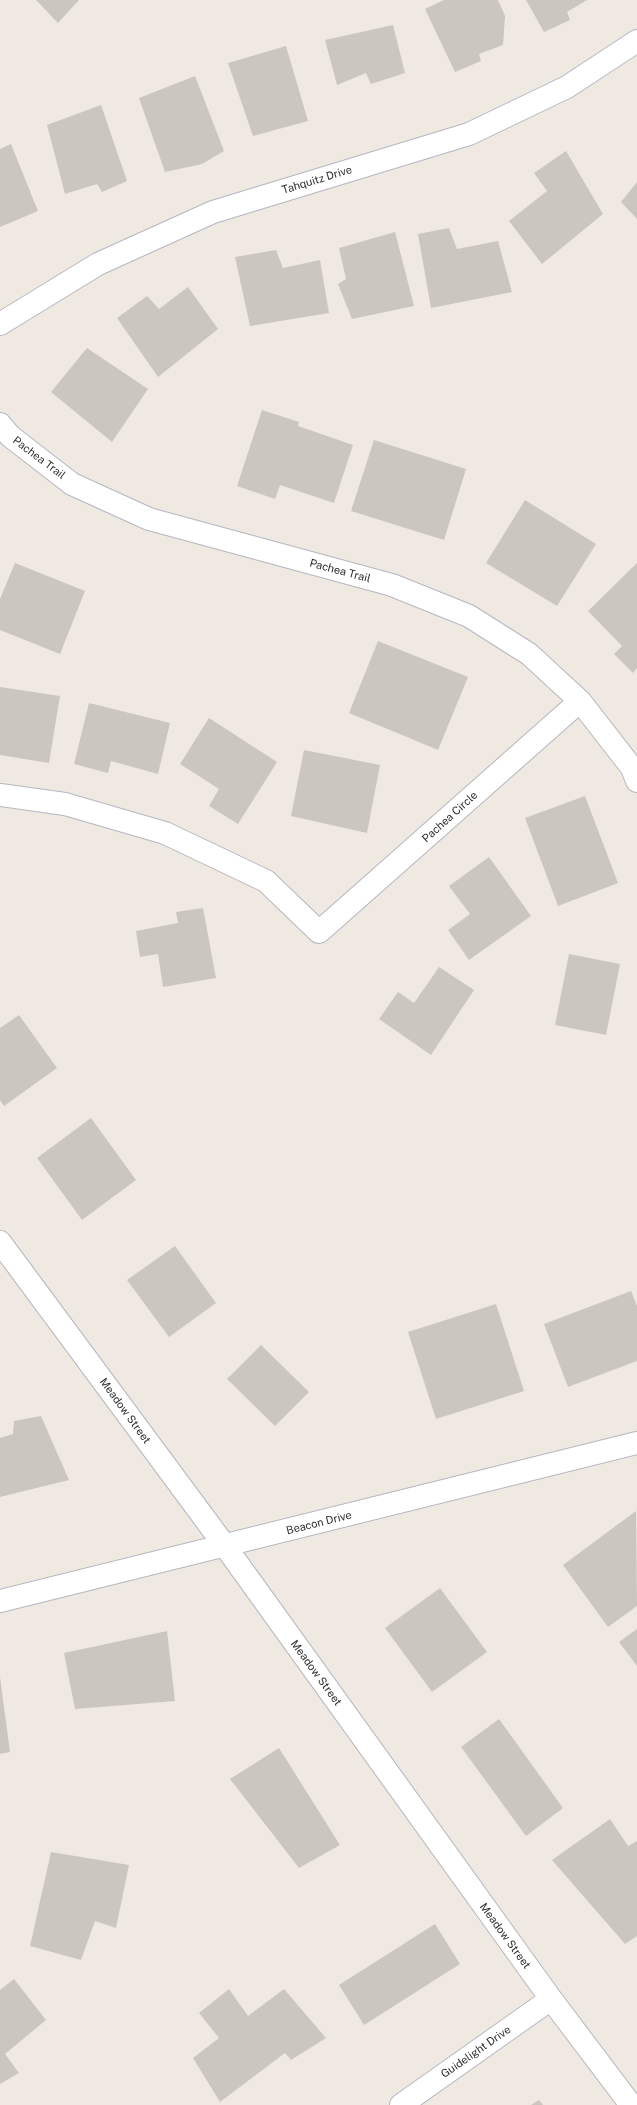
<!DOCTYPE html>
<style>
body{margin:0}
canvas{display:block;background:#efe9e1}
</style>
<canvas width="637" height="2105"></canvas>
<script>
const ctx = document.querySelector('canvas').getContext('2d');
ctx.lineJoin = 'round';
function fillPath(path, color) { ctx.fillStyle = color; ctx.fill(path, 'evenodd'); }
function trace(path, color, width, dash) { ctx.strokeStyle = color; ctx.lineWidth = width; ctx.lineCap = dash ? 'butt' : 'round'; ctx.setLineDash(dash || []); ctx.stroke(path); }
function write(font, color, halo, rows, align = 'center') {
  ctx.font = font + ' "Public Sans",sans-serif'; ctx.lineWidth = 3; ctx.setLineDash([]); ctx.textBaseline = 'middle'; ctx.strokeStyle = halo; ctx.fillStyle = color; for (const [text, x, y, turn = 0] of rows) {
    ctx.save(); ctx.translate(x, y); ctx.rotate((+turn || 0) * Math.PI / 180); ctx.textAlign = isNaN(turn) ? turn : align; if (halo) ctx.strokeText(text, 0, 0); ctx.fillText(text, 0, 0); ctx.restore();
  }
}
const building = new Path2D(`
 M36 0H79L58 23Z
 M444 0H498L505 16 503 45 479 54 481 61 455 72 425 9Z
 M526 0H587L567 12 570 20 544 32Z
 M393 25 405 73 371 84 366 73 337 85 325 40Z
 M286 46 308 121 253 136 228 63Z
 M195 76 224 151 202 164 165 172 139 98Z
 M101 105 127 181 102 192 97 184 65 194 47 125Z
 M11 144 38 211 0 227V149Z
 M566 151 603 214 542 264 509 221 547 191 534 173Z
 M637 182V219L621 202Z
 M449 228 457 249 498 241 512 292 431 308 418 234Z
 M395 232 414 306 352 319 338 284 346 279 339 248Z
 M276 250 283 268 320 260 329 313 250 326 235 257Z
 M188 287 218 329 158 377 117 318 147 296 159 309Z
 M87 348 148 389 112 442 51 392Z
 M262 410 299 422 298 426 353 445 334 503 280 485 275 499 237 486Z
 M374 440 466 469 444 540 351 511Z
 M525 500 596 544 557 606 486 563Z
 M15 563 85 591 60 654 0 630V599Z
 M637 563V668L633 673 614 654 622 646 588 611Z
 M378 641 468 677 438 750 349 713Z
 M0 687 60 696 49 763 0 755Z
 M89 703 170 723 158 774 111 761 108 773 74 764Z
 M209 718 277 762 238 824 209 806 219 789 180 764Z
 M304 750 380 765 367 833 291 816Z
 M585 796 618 883 558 906 525 818Z
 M489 857 531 916 469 960 448 930 470 914 449 886Z
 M203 908 216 978 163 987 158 954 140 957 136 931 178 923 176 912Z
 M569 954 620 964 606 1035 555 1025Z
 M439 967 474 990 431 1055 379 1019 398 992 414 1003Z
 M19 1015 57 1068 4 1106 0 1100V1028Z
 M91 1118 136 1180 82 1220 37 1158Z
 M175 1246 216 1303 169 1337 127 1280Z
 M631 1291 637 1306V1361L568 1387 544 1324Z
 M496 1304 524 1391 436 1419 408 1332Z
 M261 1345 309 1392 275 1426 227 1379Z
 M41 1416 69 1480 0 1497V1438L13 1434 14 1421Z
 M636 1511 637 1606 608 1627 563 1565Z
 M440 1588 487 1652 432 1692 385 1628Z
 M637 1629V1666L619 1642Z
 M167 1631 175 1701 75 1709 64 1653Z
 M0 1677 10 1752 0 1754Z
 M499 1719 563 1808 526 1836 461 1747Z
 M279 1748 340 1845 299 1868 230 1779Z
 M610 1819 628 1846 637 1841V1936L625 1944 552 1860Z
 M51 1852 129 1865 116 1928 95 1921 81 1960 30 1946Z
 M435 1924 460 1964 364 2025 339 1985Z
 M14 1979 46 2020 5 2054 19 2073 0 2084V1990Z
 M229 1989 248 2016 284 1989 326 2038 291 2060 285 2053 220 2102 193 2058 219 2038 199 2013Z
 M539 2100 543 2105H531Z`);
const minor = new Path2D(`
 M0 324 98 264 213 212 469 134 567 87 637 41
 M0 424 10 436 72 484 149 519 392 585 469 616 529 654 580 701 632 768 637 781
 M0 795 65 804 165 833 266 881 319 932 580 701
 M0 1242 225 1546 551 1999 631 2105
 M0 1601 637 1443
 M401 2105 551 1999`);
const streetNames = [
 ["Tahquitz Drive",317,180,-17],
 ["Pachea Trail",39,458,37],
 ["Pachea Trail",340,571,15],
 ["Pachea Circle",450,817,-42],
 ["Meadow Street",125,1411,54],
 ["Beacon Drive",319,1523,-14],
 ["Meadow Street",316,1673,54],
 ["Meadow Street",505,1936,54],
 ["Guidelight Drive",476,2052,-35]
];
fillPath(building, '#cbc7bf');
trace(minor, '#b4b7c1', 24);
trace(minor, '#fff', 22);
write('11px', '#2e2e2e', '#fff', streetNames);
</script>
